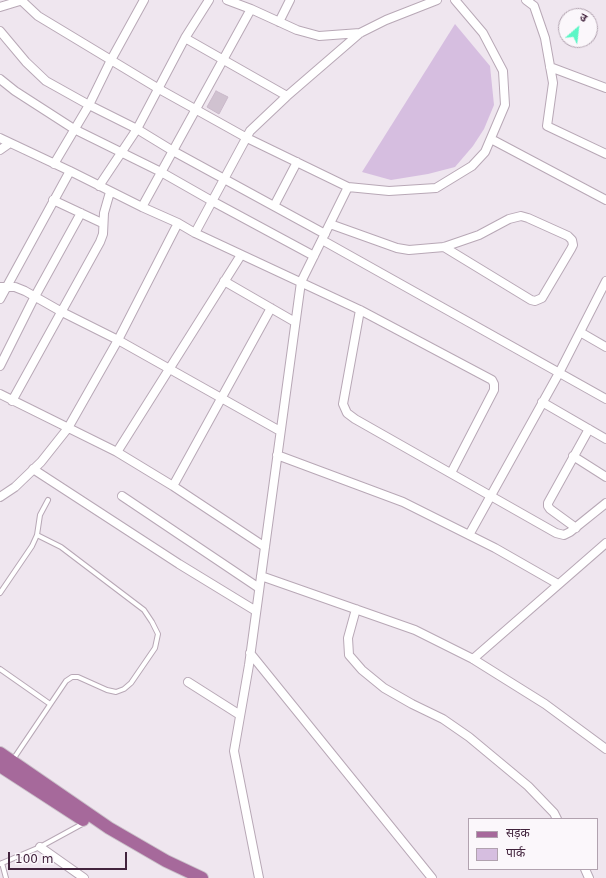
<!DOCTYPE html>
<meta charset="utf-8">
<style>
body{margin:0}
#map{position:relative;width:606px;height:878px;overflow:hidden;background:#efe6ef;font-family:"DejaVu Sans","Noto Sans Devanagari",sans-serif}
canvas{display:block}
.legend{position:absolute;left:468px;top:818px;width:130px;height:52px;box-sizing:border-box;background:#fbf7fb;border:1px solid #b1a2af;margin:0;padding:5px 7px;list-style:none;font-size:12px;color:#42233d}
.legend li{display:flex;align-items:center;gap:8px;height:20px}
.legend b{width:20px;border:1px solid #b1a2af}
.north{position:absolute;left:558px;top:8px;width:40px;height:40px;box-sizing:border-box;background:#fbf7fb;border:1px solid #b1a2af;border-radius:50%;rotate:28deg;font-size:11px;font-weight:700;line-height:16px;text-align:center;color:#42233d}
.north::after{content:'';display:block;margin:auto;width:14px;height:18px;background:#5cf6c6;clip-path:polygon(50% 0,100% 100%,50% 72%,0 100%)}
.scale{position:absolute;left:8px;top:852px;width:119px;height:18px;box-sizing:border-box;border:2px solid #42233d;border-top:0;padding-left:5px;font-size:12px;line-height:14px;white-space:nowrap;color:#42233d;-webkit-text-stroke:3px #fbf7fb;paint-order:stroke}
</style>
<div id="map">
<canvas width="606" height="878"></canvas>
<ul class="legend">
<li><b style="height:5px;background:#a6699b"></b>सड़क</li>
<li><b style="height:11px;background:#d6bee0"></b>पार्क</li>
</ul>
<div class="north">उ</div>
<div class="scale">100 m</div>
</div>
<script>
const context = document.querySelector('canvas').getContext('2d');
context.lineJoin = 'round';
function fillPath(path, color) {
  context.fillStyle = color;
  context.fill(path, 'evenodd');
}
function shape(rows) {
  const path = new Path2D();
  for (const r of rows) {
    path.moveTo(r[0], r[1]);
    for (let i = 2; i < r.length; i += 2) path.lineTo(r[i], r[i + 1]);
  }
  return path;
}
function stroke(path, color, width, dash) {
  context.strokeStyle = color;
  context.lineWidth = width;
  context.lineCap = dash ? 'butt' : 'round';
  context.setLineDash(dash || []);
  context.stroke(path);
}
fillPath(shape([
 [455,24,490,66,494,105,484,129,473,146,455,167,428,174,391,180,362,172]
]), '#d6bee0');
const building = shape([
 [216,91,228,97,219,114,207,107,216,91]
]);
fillPath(building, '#d0c2d0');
stroke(building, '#c9b8c9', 1);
const lane = shape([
 [0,593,32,546,37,535,40,515,48,500],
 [0,669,50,704],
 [12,761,66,681,72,677,78,677,107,690,116,692,124,689,131,683,155,648,158,634,152,622,144,610,61,547,37,535],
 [2,863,6,878],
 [0,864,40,847,84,823]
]);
const street = shape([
 [21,0,38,16,159,89,247,138,348,187],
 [227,0,251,9,297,30,319,36,360,33],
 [526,0,534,6,545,38,553,83,547,126,606,154],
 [0,7,23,0],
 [279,22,290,0],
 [0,31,26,62,46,81,89,105,137,129,173,151,325,234],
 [185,38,287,96],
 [550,67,606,88],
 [0,79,15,91,74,129,161,172,212,201,314,256],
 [0,138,70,171,142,207,178,223,195,233,360,310,492,380,494,384,494,390,451,473],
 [491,139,606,200],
 [0,150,10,143],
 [54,164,89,105,111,60,144,0],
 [99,186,137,129,185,38,209,0],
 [53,200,102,223],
 [274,206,297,162],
 [142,207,251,9],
 [330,224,397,248,409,250,444,247,479,235,509,219,521,216,528,218,568,236,572,240,573,245,571,249,542,298,535,301,531,300,444,247],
 [195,233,250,131,287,96,360,33,386,20,437,0],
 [322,240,606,399],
 [224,281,295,322],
 [0,287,15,287,25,291,62,312,118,340,280,431],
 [0,299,70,171],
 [360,310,343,404,347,413,355,419,556,533,564,535,570,532,606,503],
 [580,332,606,347],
 [0,366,33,300,81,213],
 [0,394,117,452,173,486,265,547],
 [12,401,100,242,103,234,104,213,110,192],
 [542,402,606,439],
 [117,452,241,255],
 [277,455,403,502,495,548,558,584],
 [573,456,606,477],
 [33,469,179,564,256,611],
 [173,486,271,308],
 [122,496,259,588],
 [0,497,15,487,41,462,68,428,118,340,178,223],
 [576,528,550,509,548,506,548,503,589,429],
 [469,535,559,373,606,281],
 [261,576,415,630,473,659,545,704,606,749],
 [356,609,348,638,349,655,362,670,384,688,412,704,443,719,469,737,528,786,554,813,557,819],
 [250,653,432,878],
 [473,659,606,543],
 [188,682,240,715],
 [40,847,84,878],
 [585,869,589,878],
 [259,878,234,751,249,665,265,547,301,282,348,187,389,191,436,188,472,166,485,152,505,105,503,71,483,33,455,0]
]);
const primary = shape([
 [0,753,109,828,166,861,202,878],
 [0,766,83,820]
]);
stroke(lane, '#b8a8b6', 6);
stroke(street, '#b8a8b6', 10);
stroke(primary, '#cac1c9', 14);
stroke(lane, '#fff', 4);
stroke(street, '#fff', 8);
stroke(primary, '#a6699b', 12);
</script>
